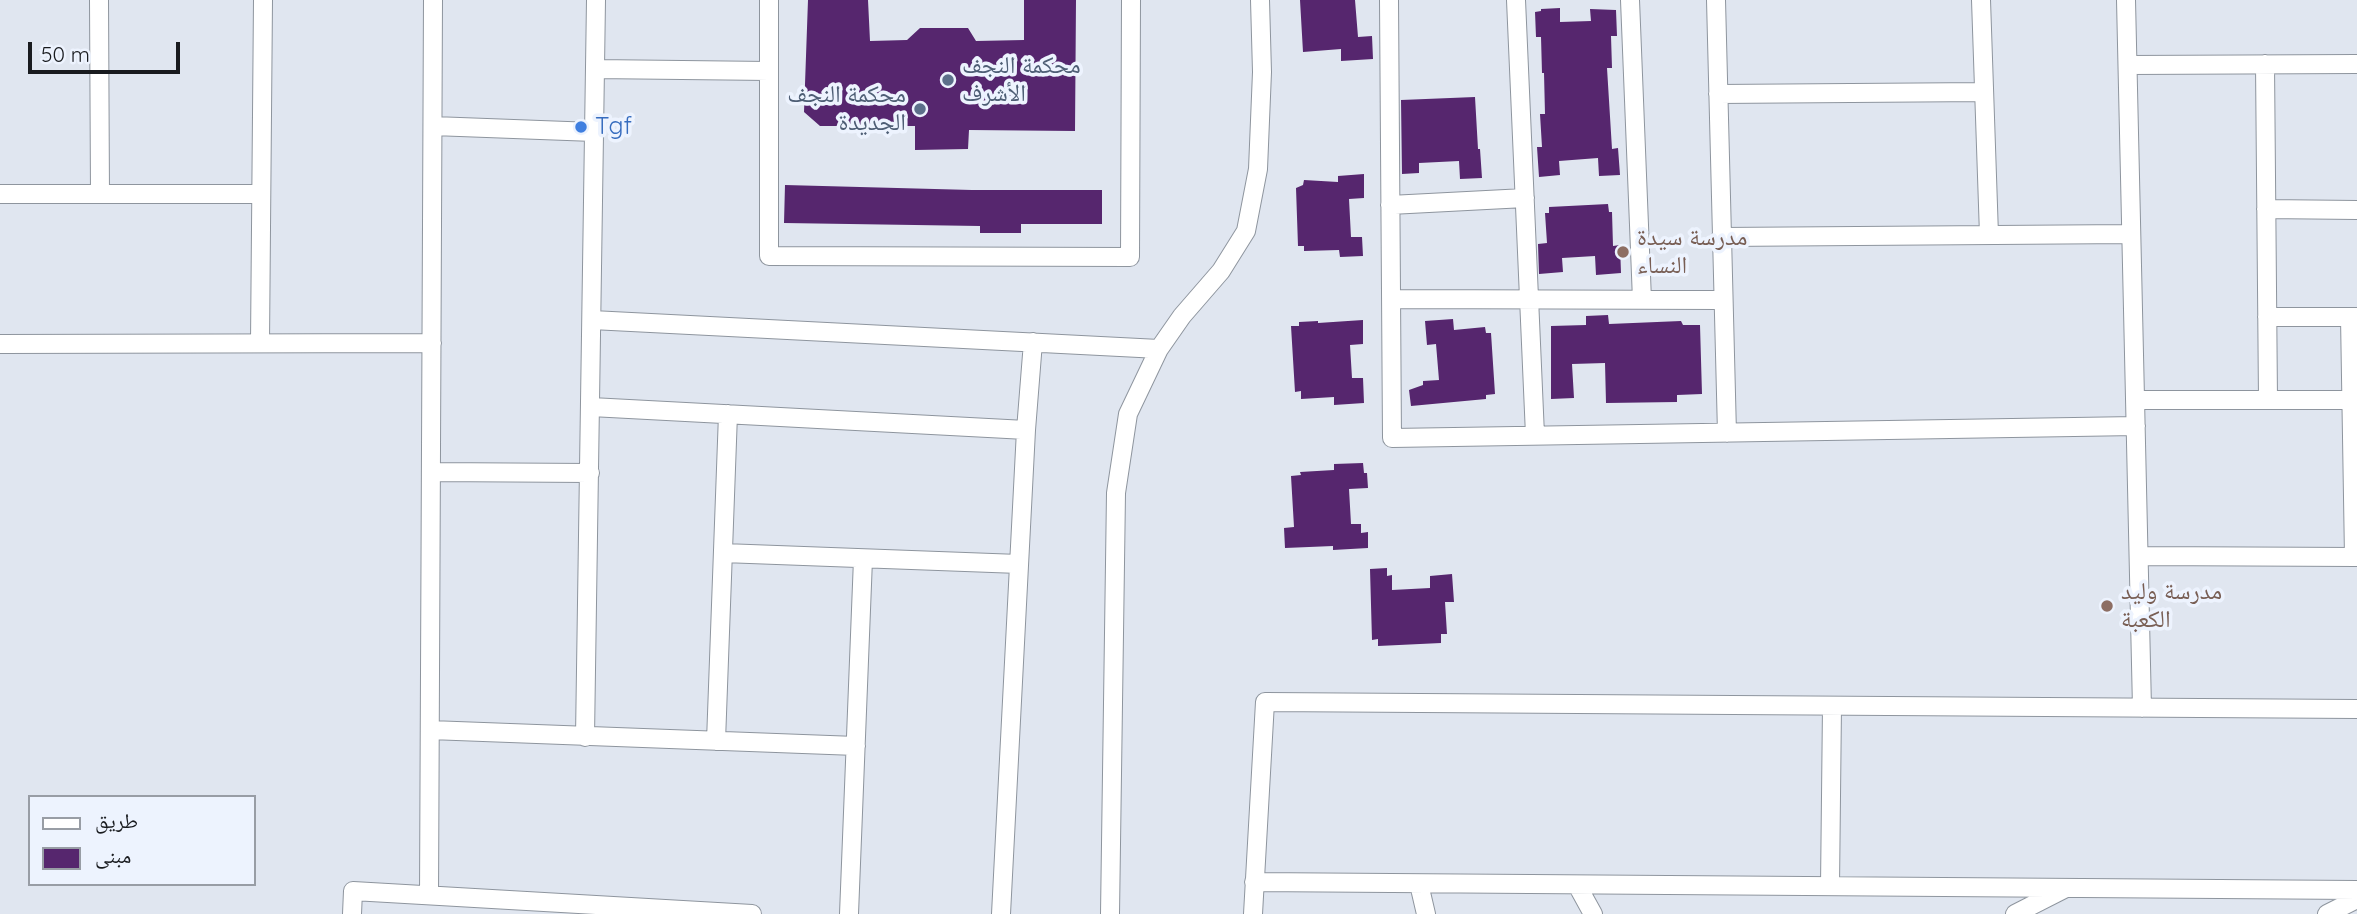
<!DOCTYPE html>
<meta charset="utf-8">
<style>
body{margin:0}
#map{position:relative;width:2357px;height:914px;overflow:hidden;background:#e0e6f0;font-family:Quicksand,"Noto Naskh Arabic",sans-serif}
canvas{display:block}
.legend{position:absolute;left:28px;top:795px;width:228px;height:91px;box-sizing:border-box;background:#edf3fe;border:2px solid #989da5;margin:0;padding:9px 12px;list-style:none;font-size:21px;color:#191b1f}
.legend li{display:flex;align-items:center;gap:14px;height:35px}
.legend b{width:35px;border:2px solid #989da5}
.scale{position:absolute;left:28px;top:42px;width:152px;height:32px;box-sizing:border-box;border:4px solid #191b1f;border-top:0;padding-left:9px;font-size:21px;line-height:24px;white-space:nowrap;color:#191b1f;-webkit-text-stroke:5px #edf3fe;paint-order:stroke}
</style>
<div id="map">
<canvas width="2357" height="914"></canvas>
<ul class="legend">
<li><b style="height:9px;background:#fff"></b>طريق</li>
<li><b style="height:19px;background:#56266e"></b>مبنى</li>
</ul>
<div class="scale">50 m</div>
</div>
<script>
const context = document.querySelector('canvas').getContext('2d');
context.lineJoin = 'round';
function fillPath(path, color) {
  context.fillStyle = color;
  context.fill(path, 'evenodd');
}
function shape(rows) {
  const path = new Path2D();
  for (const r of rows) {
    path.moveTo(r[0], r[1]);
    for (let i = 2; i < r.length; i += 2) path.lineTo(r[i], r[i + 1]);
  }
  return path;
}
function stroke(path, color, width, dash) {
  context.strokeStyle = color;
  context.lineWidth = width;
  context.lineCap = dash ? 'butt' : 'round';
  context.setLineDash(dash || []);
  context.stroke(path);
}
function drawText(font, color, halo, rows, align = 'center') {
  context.font = font + ' Quicksand,"Noto Naskh Arabic",sans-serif';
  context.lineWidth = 7;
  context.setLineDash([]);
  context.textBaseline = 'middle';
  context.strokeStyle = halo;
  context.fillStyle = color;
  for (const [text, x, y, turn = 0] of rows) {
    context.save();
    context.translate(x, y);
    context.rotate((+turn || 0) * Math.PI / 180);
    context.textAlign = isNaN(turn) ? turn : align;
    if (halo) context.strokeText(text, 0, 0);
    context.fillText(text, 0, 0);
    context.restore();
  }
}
fillPath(shape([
 [808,0,868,0,870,41,907,40,920,28,968,28,976,41,1024,40,1024,0,1076,0,1075,131,969,130,968,149,915,150,915,126,820,126,804,112],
 [1300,0,1355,0,1358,37,1372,36,1373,59,1341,61,1341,49,1303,52],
 [1560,8,1560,22,1591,21,1590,9,1616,10,1617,36,1611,36,1612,68,1607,68,1612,149,1618,148,1620,175,1599,176,1598,158,1559,161,1560,175,1539,177,1537,147,1542,147,1540,114,1545,114,1544,73,1542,73,1541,37,1536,37,1535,12,1541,11,1541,9],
 [1475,97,1478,149,1480,149,1482,178,1460,179,1459,161,1419,163,1419,173,1402,174,1401,100],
 [1364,174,1364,198,1349,199,1351,237,1362,237,1363,256,1340,257,1339,250,1304,251,1304,246,1298,246,1296,188,1303,185,1304,180,1338,182,1338,176],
 [785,185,972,190,1102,190,1102,224,1021,224,1021,233,980,233,980,226,784,223],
 [1608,204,1609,212,1612,212,1613,246,1620,245,1621,273,1596,275,1595,256,1562,258,1563,272,1539,274,1538,244,1547,243,1545,213,1549,213,1549,207],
 [1608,315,1609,324,1681,321,1683,325,1700,325,1702,394,1677,395,1677,402,1606,403,1605,363,1572,364,1574,398,1551,399,1551,326,1586,325,1586,316],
 [1453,319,1454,330,1485,327,1486,333,1491,333,1495,394,1486,395,1486,399,1411,406,1409,390,1423,385,1423,381,1439,380,1436,344,1427,345,1425,321],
 [1363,320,1363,344,1350,345,1352,378,1363,378,1364,403,1334,405,1334,397,1301,399,1301,391,1295,392,1291,326,1299,326,1299,322,1318,321,1318,323],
 [1363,463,1364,473,1367,473,1368,488,1349,489,1351,524,1361,524,1361,533,1368,532,1368,548,1333,550,1333,546,1285,548,1284,528,1294,527,1291,476,1301,475,1300,472,1334,470,1334,464],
 [1387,568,1387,576,1392,575,1392,590,1430,588,1430,576,1452,574,1454,602,1445,602,1447,634,1441,634,1441,643,1378,646,1378,639,1372,640,1370,569]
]), '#56266e');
const street = shape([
 [99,0,100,194],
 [769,0,769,256,1130,257,1131,0],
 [1389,0,1392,438,2136,426],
 [1516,0,1535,435],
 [1630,0,1642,300],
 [1716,0,1727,433],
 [1981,0,1989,235],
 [2126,0,2142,708],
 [2265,64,2268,400],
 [2128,65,2357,64],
 [595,69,769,71],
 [1718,94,1984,92],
 [433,126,594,132],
 [0,194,261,194],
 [1390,205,1525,198],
 [2266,209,2357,210],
 [1721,237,2131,234],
 [1391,299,1722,300],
 [2267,317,2357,317],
 [2350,317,2354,557],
 [592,320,1159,349],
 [260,343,263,0],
 [0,344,432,343],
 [2135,400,2352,400],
 [591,407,1026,430],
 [431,472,590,473],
 [723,553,1019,564],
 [2139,556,2357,557],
 [430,730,856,746],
 [585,737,596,0],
 [716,741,728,414],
 [1254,882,2357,890],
 [1419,884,1426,914],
 [1577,885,1593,914],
 [1830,886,1832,706],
 [429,895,433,0],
 [352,914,353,891,752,914],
 [849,914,863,559],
 [1001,914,1026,430,1033,342],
 [1110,914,1116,493,1128,414,1159,349,1182,316,1221,271,1246,231,1258,169,1262,72,1260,0],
 [1253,914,1265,702,2357,709],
 [2015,914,2064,889],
 [2327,914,2357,899]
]);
stroke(street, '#8e959e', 20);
stroke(street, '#fff', 18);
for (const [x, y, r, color] of [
 [948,80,7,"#5c6f8a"],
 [920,109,7,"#5c6f8a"],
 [581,127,7,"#3f7fe0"],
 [1623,252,7,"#8d6e63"],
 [2107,606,7,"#8d6e63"]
]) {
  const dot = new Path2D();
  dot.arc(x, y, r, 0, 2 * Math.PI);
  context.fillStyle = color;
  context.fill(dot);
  stroke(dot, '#edf3fe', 2.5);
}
drawText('24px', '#4e5e75', '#edf3fe', [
 ["محكمة النجف",962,66],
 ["الأشرف",962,94],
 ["محكمة النجف",906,95,"right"],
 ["الجديدة",906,123,"right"]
], 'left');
drawText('24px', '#366cbe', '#edf3fe', [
 ["Tgf",595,127]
], 'left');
drawText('24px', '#785e54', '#edf3fe', [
 ["مدرسة سيدة",1637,238],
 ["النساء",1637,266],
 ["مدرسة وليد",2121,592],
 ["الكعبة",2121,620]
], 'left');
</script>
